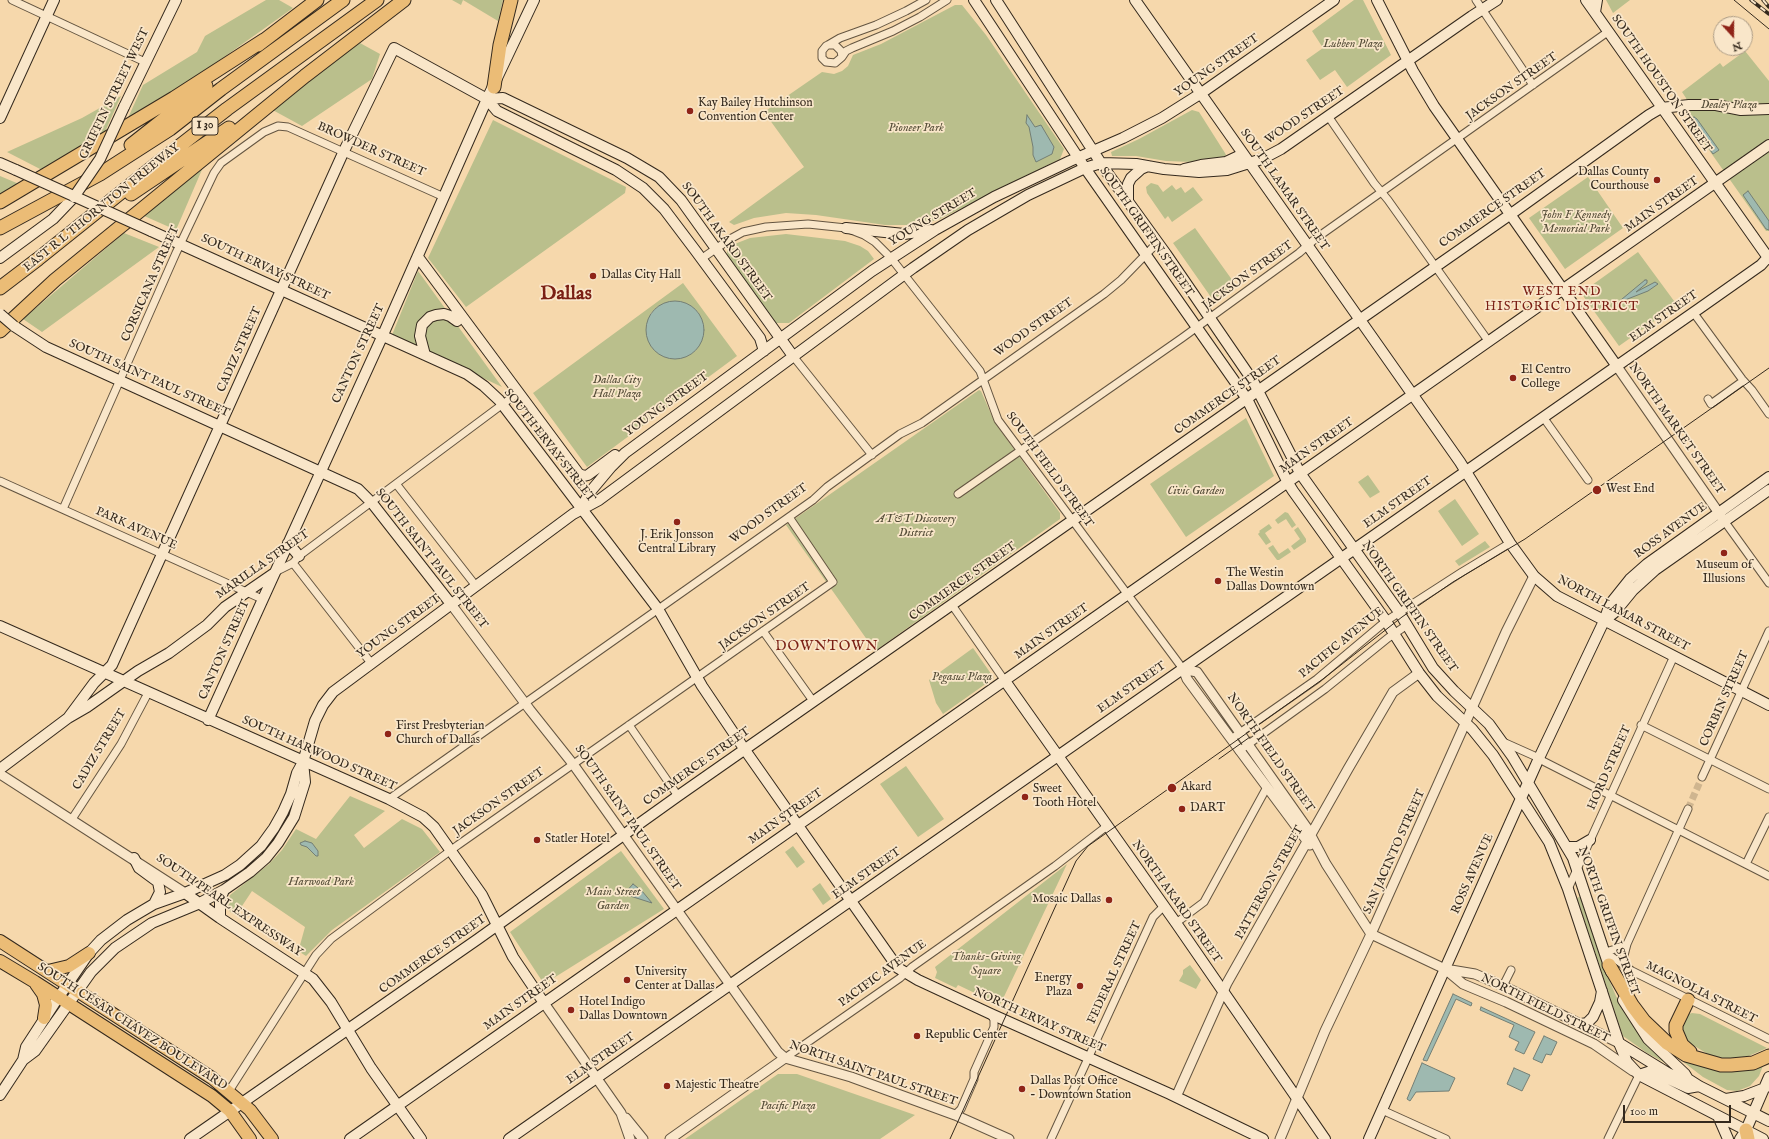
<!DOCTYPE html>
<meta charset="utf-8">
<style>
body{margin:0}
#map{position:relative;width:1769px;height:1139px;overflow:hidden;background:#f6d8ac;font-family:"IM FELL English",serif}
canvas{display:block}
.north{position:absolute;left:1713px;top:16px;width:40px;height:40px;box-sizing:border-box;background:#f9e6c9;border:1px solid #aa9a84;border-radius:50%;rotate:159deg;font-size:11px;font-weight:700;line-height:16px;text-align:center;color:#34291d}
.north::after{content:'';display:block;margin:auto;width:14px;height:18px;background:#8f2418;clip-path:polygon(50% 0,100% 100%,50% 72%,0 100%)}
.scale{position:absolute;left:1623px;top:1105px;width:108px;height:18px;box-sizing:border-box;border:2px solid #34291d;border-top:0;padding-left:5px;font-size:12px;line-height:14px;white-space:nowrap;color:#34291d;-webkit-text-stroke:3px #f9e6c9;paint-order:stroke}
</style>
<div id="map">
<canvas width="1769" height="1139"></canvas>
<div class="north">N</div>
<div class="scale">100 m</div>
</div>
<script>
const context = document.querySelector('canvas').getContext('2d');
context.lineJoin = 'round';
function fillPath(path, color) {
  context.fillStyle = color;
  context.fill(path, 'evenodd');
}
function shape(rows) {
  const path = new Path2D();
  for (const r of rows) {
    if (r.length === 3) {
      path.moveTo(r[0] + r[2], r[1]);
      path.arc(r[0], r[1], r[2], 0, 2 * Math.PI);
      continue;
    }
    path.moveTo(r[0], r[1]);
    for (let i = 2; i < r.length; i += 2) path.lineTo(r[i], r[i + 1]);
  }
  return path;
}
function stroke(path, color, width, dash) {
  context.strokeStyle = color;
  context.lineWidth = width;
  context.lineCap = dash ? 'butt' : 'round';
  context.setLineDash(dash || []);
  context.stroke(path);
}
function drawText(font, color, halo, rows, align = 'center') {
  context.font = font + ' "IM FELL English",serif';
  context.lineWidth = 3.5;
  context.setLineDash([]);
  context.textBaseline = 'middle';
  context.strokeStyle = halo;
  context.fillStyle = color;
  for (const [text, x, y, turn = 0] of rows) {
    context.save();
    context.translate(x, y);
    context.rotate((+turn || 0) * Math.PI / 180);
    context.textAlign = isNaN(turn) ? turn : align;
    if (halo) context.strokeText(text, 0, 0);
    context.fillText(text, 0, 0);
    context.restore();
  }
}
fillPath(shape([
 [266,0,279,0,293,8,203,72,127,120,143,85,197,52,205,36],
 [452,0,503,0,498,21,463,0,461,5],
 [1354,0,1363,0,1391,55,1347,87,1335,70,1320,80,1306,60,1323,48,1312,31],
 [1606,0,1630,0,1613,13],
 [955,5,962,5,986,35,1064,149,1060,159,938,220,915,225,885,225,816,215,786,213,754,218,734,225,729,222,804,167,764,112,822,72,834,74,842,71,848,66,853,55,881,44],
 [360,43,380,54,372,79,302,126,269,108],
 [1745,51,1769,81,1769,231,1766,231,1690,123,1688,118,1690,114,1686,98,1682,92,1720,63,1723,67],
 [121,96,104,134,42,170,7,152,82,118],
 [1192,110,1199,112,1225,153,1226,155,1222,159,1192,162,1166,161,1136,156,1112,156,1111,152,1139,139],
 [493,120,626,187,625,193,466,307,428,258],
 [204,165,176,230,142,215],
 [0,176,19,184,0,194],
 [1588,177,1623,228,1565,269,1529,218],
 [1151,183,1158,185,1163,192,1172,185,1176,190,1181,187,1185,193,1193,187,1203,200,1172,222,1168,216,1165,219,1147,193,1146,187],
 [1195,228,1235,284,1213,300,1173,243],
 [124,233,159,247,42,332,23,319],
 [786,234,845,241,860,246,868,251,874,259,789,323,775,323,727,255,727,247,750,238],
 [1638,252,1677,305,1619,346,1581,293],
 [418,271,502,387,392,335],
 [683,283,737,356,587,467,533,393],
 [681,302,690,306,698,312,702,321,696,350,688,356,650,314,657,307],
 [979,390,981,391,995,423,1060,513,1060,519,875,651,786,525],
 [1246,418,1274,476,1186,537,1150,484],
 [1368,475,1380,492,1370,498,1358,482],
 [1455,499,1479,534,1462,546,1438,511],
 [1285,512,1288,513,1296,525,1292,528,1286,519,1278,524,1275,520],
 [1269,524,1272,528,1265,533,1271,542,1266,545,1258,534,1260,532,1259,531],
 [1298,527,1306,539,1306,542,1294,550,1291,546,1300,539,1294,530],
 [1485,541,1490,547,1459,566,1455,561],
 [1273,545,1279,554,1288,548,1291,552,1279,560,1277,560,1268,548],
 [973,648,994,678,943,714,936,703,929,680],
 [906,766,944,819,918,837,880,784],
 [350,796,385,811,354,835,364,848,402,819,422,829,440,852,332,930,306,956,295,949,300,945,305,927,252,891,236,915,230,912,227,904,230,895,269,864,282,850,296,829,316,839],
 [793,846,805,862,797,868,785,852],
 [621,851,664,909,544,984,510,932],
 [1067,864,1000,1005,958,985,956,988,935,978,937,972,935,967],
 [820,883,831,899,823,905,812,889],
 [1581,896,1610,982,1616,996,1627,1015,1671,1066,1647,1053,1623,1036,1577,898],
 [1190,965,1201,980,1196,989,1179,981,1183,974,1183,970],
 [1692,1013,1700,1014,1767,1048,1744,1058,1728,1059,1711,1056,1683,1039,1682,1019,1686,1015],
 [1657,1038,1683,1057,1764,1063,1759,1076,1750,1086,1737,1091,1727,1090,1703,1077,1677,1057,1675,1059],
 [778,1074,797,1074,915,1115,880,1139,685,1139]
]), '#babf8c');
const water = shape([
 [1027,115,1035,127,1041,125,1054,147,1052,154,1036,162,1033,155,1033,147,1029,127,1026,123,1027,115],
 [1694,117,1697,119,1719,150,1713,154,1691,123,1691,119,1694,117],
 [1748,191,1769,221,1769,230,1766,229,1743,195,1748,191],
 [1645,280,1647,280,1647,283,1636,292,1655,282,1658,284,1648,291,1625,300,1612,311,1616,304,1645,280],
 [675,330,29],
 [305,841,312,843,318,851,318,856,316,856,307,847,301,845,300,843,305,841],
 [633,884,642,891,652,903,624,894,633,884],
 [1453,994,1472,1003,1471,1006,1456,999,1427,1061,1423,1060,1453,994],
 [1481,1007,1535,1032,1524,1054,1515,1050,1519,1042,1509,1037,1514,1025,1480,1010,1481,1007],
 [1544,1036,1557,1042,1551,1055,1546,1054,1542,1063,1533,1059,1544,1036],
 [1422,1063,1455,1078,1449,1091,1416,1092,1410,1101,1407,1099,1422,1063],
 [1514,1068,1530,1075,1522,1091,1507,1084,1514,1068]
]);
fillPath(water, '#9eb9b0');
stroke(water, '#747f75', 1);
stroke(shape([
 [1688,809,1702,777]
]), '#cfb58f', 7, [7, 3.5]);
const minor = shape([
 [12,0,145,62],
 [1476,0,1533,85],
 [828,45,835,45,841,51,842,57,835,63,826,62,822,58,822,51,826,46,828,45,840,38,876,25,906,11,926,0],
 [842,57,846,51,852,48,893,31,920,17,947,0],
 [1328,116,1374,183,1388,200,1489,342],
 [701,259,730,239,743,232,766,227,808,224,846,228,864,235,875,242,891,258,980,371,998,420,1183,669],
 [1693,312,1742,379,1752,390,1769,414],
 [793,356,872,455],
 [1708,399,1711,404,1743,381],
 [1543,417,1588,480],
 [0,481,262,599],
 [397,485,476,586],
 [958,494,1182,338,1299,253,1315,239,1609,31],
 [63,509,176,253,214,173,221,163,264,132,278,126,288,127,444,197],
 [1725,522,1769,583],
 [293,563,371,663],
 [275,572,293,563,299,556,519,392],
 [952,605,1005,681],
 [763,631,813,701],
 [629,725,678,796],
 [1641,725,1769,789],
 [1231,739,1317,679,1386,621,1462,572,1510,543],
 [1501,741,1539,758],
 [1239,751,1325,689,1388,638,1407,625],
 [1539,759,1769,876],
 [1702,777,1769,631],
 [389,799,813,500,827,487,900,434,922,423,1104,294,1121,280,1157,243],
 [72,819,121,744,148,693],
 [1746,864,1769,817],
 [1568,889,1674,656],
 [1176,923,1204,902,1267,787],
 [1605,952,1632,971,1769,1039],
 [1605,952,1619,948,1627,944],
 [1622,963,1627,944,1688,809],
 [1503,986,1511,970],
 [785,1058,900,978,912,967,1055,866,1107,826],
 [229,1091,316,955,331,939,458,845,833,582,789,517],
 [1382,1110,1446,1139],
 [955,1115,961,1109,974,1079,974,1072,994,1027,994,1020,991,1014],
 [1051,1139,1153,917,1164,906],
 [1608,1139,1639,1075]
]);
const tertiary = shape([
 [1616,365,1723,519],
 [451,604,530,710,573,764,778,1052,785,1058,851,1077,955,1115,1009,1139],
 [1183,669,1197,672,1307,828,1326,864,1371,934,1445,969,1463,984,1506,1002,1594,1044,1633,1071],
 [1183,669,1187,679,1229,736,1310,845],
 [0,774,185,893],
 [1445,969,1475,974,1503,986,1619,1043],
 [544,1003,621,1113,630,1139],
 [1176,1097,1227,983,1348,769,1393,692,1419,673],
 [626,1118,643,1139],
 [670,1139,785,1058],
 [1280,1139,1325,1031,1371,934,1506,632,1534,576]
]);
const secondary = shape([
 [974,0,1085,168,1247,399,1288,483,1293,491,1384,618,1419,673,1437,696,1472,729,1493,755,1549,842,1568,889,1619,1043,1627,1062,1639,1075,1763,1139],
 [996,0,1106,171,1166,254,1253,381,1300,473,1399,612,1433,668,1454,691,1489,724,1512,756,1573,858,1611,972],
 [1135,0,1460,462,1510,543,1534,576,1557,596,1769,705],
 [1377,0,1413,71,1434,106,1616,365],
 [1586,0,1769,259],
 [1595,12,1597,0],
 [487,99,503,98,627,158,659,177,681,200,793,356],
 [124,107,176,0],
 [0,118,54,0],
 [0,163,16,170],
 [1184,169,1201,165,1226,162,1243,154],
 [1128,202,1128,184,1131,178,1141,169,1148,166],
 [846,228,904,234,931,230],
 [151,231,467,374,484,386,499,400,658,609,702,686,745,750,898,968,918,980,991,1014,1170,1094,1263,1139],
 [418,257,579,474,584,476,588,475,615,455],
 [0,258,53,219,74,197],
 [14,326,46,347,358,489,372,503,451,604],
 [425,355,420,336,422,325,430,317,436,315,444,314,450,316,457,321],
 [581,508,590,492,611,467,625,453,872,271,935,230,994,197,1070,161,1123,138,1162,118,1200,94,1334,0],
 [288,543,299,556],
 [1604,621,1615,612,1633,590,1655,570,1769,490],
 [0,626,389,799,423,817,434,827,482,895,513,957,544,1003],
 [1005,681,1176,923,1325,1139],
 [68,718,94,683,112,665,343,153,394,48,487,99,497,111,616,170,643,188,664,209,695,250,760,338,764,351],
 [208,720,382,337,487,99,534,0],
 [0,769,68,718,87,707,138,671,169,653,207,625,225,607,273,574],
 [1567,847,1578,847,1590,840],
 [134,858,139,868,158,882,160,892,154,904],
 [185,893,220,918,313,979,331,1002,371,1068,421,1139],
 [220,918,220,900,224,890],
 [1623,1000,1648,1039,1685,1074,1688,1079],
 [1582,1024,1587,1023,1593,1017,1600,1002,1602,991],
 [1619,1043,1668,1073,1681,1079,1688,1079,1699,1086,1769,1121],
 [23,1060,35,1051,91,972,115,948,152,923,198,904,224,890,250,872,266,858,278,843,294,817,305,782,303,762],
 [1639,1075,1651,1071,1688,1088,1699,1086],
 [0,1095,23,1060,26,1047,54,1004,89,953,101,940,127,920,154,904,185,893,225,875,240,865,261,846,274,828,283,812,291,794,297,773,303,762,315,721,323,705,333,692,573,514,599,500,913,268,968,230,1028,195,1085,168,1101,163,1136,164,1164,169,1199,172,1227,170,1262,159,1281,149,1472,16,1497,0],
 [1726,1099,1744,1096,1765,1088],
 [1718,1116,1728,1139],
 [190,1139,478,939,678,796,1511,214,1649,115,1661,108,1689,105,1716,105,1741,110,1769,109],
 [350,1139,1769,145],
 [509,1139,1700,308,1761,265,1769,256],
 [1369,1139,1539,758,1604,621,1610,604,1630,579,1647,564,1769,477],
 [1740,1139,1746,1130,1769,1077]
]);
const primary = shape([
 [0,941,212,1078,250,1110,272,1139],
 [0,961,35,982,212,1096,230,1111,250,1139],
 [48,971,69,966,89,953],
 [36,984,43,994,46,1005,44,1018]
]);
const motorway = shape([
 [258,45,317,0],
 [494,87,500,45,511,0],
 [131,145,206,86],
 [131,194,229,128],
 [0,202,174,98,264,40],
 [0,228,100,174,170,129,221,89,343,0],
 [0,288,38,259,159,162,227,109,377,0],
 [0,331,55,280,305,76,404,0],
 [1609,965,1632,1005,1644,1021,1667,1043,1686,1055,1721,1065,1731,1065,1753,1063,1769,1056],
 [1688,1000,1676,1025,1676,1031,1682,1045,1690,1052],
 [1746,1130,1748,1139]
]);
stroke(minor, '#645541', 9);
stroke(tertiary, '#645541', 11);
stroke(secondary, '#34291d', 12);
stroke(primary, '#34291d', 14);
stroke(motorway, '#34291d', 15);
stroke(minor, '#f9e6c9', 7);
stroke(tertiary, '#f9e6c9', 9);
stroke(secondary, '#f9e6c9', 10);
stroke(primary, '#ebbc76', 12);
stroke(motorway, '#ebbc76', 13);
stroke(shape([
 [1734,0,1769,29],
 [1219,759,1250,737],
 [950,1139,1076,861,1088,846,1323,679,1402,617,1453,582,1525,539,1769,368]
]), '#34291d', 1);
const rail = shape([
 [1751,0,1769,14],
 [1763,0,1769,7]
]);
stroke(rail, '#34291d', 3.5);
stroke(rail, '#f9e6c9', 2, [6]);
const secondaryBridge = shape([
 [16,170,151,231],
 [74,197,100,159,124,107],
 [0,314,14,326]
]);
stroke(secondaryBridge, '#34291d', 12, []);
stroke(secondaryBridge, '#f9e6c9', 10);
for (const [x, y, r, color] of [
 [690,111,4,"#8f2418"],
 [1657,180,4,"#8f2418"],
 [593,276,4,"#8f2418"],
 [1513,378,4,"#8f2418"],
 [1597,490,5,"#8f2418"],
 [677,522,4,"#8f2418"],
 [1724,553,4,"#8f2418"],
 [1218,581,4,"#8f2418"],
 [388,734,4,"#8f2418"],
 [1172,788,5,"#8f2418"],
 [1025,797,4,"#8f2418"],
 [1182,809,4,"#8f2418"],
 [537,840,4,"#8f2418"],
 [1109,900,4,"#8f2418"],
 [627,980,4,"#8f2418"],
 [1080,986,4,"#8f2418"],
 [571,1010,4,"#8f2418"],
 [917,1036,4,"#8f2418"],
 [667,1086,4,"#8f2418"],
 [1022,1089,4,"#8f2418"]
]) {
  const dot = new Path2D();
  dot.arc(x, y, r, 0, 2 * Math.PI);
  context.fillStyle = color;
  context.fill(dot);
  stroke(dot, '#f9e6c9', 1.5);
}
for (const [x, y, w] of [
 [205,126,26]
]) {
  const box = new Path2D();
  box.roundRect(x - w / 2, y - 9, w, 18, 3);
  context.fillStyle = '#f9e6c9';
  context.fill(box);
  stroke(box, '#34291d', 1);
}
drawText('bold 11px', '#34291d', null, [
 ["I 30",205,126]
]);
drawText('italic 12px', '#564e39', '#f9e6c9', [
 ["Lubben Plaza",1353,45],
 ["Dealey Plaza",1729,106],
 ["Pioneer Park",916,129],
 ["John F Kennedy",1576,216],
 ["Memorial Park",1576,230],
 ["Dallas City",617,381],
 ["Hall Plaza",617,395],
 ["Civic Garden",1196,492],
 ["AT&T Discovery",916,520],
 ["District",916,534],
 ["Pegasus Plaza",962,678],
 ["Harwood Park",321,883],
 ["Main Street",613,893],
 ["Garden",613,907],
 ["Thanks-Giving",986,958],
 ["Square",986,972],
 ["Pacific Plaza",788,1107]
]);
drawText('12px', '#34291d', '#f9e6c9', [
 ["YOUNG STREET",1217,66,-35],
 ["SOUTH HOUSTON STREET",1661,84,55],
 ["JACKSON STREET",1512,87,-35],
 ["GRIFFIN STREET WEST",115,94,-64],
 ["WOOD STREET",1305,116,-34],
 ["BROWDER STREET",371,150,24],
 ["SOUTH LAMAR STREET",1284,190,55],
 ["MAIN STREET",1662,205,-35],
 ["EAST R L THORNTON FREEWAY",102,208,-39],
 ["COMMERCE STREET",1493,209,-35],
 ["YOUNG STREET",933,218,-31],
 ["SOUTH GRIFFIN STREET",1146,232,55],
 ["SOUTH AKARD STREET",726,242,54],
 ["SOUTH ERVAY STREET",265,268,25],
 ["JACKSON STREET",1248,276,-36],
 ["CORSICANA STREET",151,284,-66],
 ["ELM STREET",1664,317,-35],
 ["WOOD STREET",1034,328,-35],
 ["CADIZ STREET",240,350,-66],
 ["CANTON STREET",359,354,-65],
 ["SOUTH SAINT PAUL STREET",149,379,24],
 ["COMMERCE STREET",1228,396,-35],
 ["YOUNG STREET",667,405,-36],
 ["NORTH MARKET STREET",1676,429,55],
 ["SOUTH ERVAY STREET",549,446,52],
 ["MAIN STREET",1317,446,-35],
 ["SOUTH FIELD STREET",1049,470,54],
 ["ELM STREET",1398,503,-35],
 ["WOOD STREET",769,514,-36],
 ["PARK AVENUE",136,529,24],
 ["ROSS AVENUE",1671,531,-36],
 ["SOUTH SAINT PAUL STREET",431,559,52],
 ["MARILLA STREET",263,565,-35],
 ["COMMERCE STREET",963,582,-35],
 ["NORTH GRIFFIN STREET",1409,607,55],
 ["NORTH LAMAR STREET",1623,614,28],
 ["JACKSON STREET",765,617,-35],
 ["YOUNG STREET",399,627,-36],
 ["MAIN STREET",1052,632,-35],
 ["PACIFIC AVENUE",1342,643,-39],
 ["CANTON STREET",225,650,-66],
 ["ELM STREET",1132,688,-35],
 ["CORBIN STREET",1725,699,-66],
 ["CADIZ STREET",100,750,-59],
 ["NORTH FIELD STREET",1270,753,55],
 ["SOUTH HARWOOD STREET",319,754,24],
 ["COMMERCE STREET",697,767,-35],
 ["HORD STREET",1610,768,-66],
 ["JACKSON STREET",499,802,-35],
 ["MAIN STREET",786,817,-35],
 ["SOUTH SAINT PAUL STREET",627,818,55],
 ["SAN JACINTO STREET",1395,852,-66],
 ["ELM STREET",867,874,-35],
 ["ROSS AVENUE",1473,874,-66],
 ["PATTERSON STREET",1270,883,-61],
 ["NORTH AKARD STREET",1176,902,55],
 ["SOUTH PEARL EXPRESSWAY",229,906,34],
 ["NORTH GRIFFIN STREET",1608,921,70],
 ["COMMERCE STREET",433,955,-35],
 ["FEDERAL STREET",1115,973,-65],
 ["PACIFIC AVENUE",883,974,-36],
 ["MAGNOLIA STREET",1701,993,27],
 ["MAIN STREET",521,1003,-35],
 ["NORTH FIELD STREET",1545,1009,26],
 ["NORTH ERVAY STREET",1039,1021,24],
 ["SOUTH CÉSAR CHÁVEZ BOULEVARD",132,1027,33],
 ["ELM STREET",601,1059,-35],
 ["NORTH SAINT PAUL STREET",873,1074,19]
]);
drawText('12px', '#34291d', '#f9e6c9', [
 ["Kay Bailey Hutchinson",698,104],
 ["Convention Center",698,118],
 ["Dallas County",1649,173,"right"],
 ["Courthouse",1649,187,"right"],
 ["Dallas City Hall",601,276],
 ["El Centro",1521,371],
 ["College",1521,385],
 ["West End",1606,490],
 ["J. Erik Jonsson",677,536,"center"],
 ["Central Library",677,550,"center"],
 ["Museum of",1724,566,"center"],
 ["Illusions",1724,580,"center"],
 ["The Westin",1226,574],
 ["Dallas Downtown",1226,588],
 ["First Presbyterian",396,727],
 ["Church of Dallas",396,741],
 ["Akard",1181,788],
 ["Sweet",1033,790],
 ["Tooth Hotel",1033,804],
 ["DART",1190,809],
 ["Statler Hotel",545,840],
 ["Mosaic Dallas",1101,900,"right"],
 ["University",635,973],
 ["Center at Dallas",635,987],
 ["Energy",1072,979,"right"],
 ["Plaza",1072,993,"right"],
 ["Hotel Indigo",579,1003],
 ["Dallas Downtown",579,1017],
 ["Republic Center",925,1036],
 ["Dallas Post Office",1030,1082],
 ["- Downtown Station",1030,1096],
 ["Majestic Theatre",675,1086]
], 'left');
context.letterSpacing = '1px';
drawText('13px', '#7a1f14', '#f9e6c9', [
 ["WEST END",1562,292],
 ["HISTORIC DISTRICT",1562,307]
]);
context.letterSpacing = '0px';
context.letterSpacing = '1px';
drawText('14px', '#7a1f14', '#f9e6c9', [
 ["DOWNTOWN",827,647]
]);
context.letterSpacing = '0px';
drawText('bold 20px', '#7a1f14', '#f9e6c9', [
 ["Dallas",566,295]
]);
</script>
